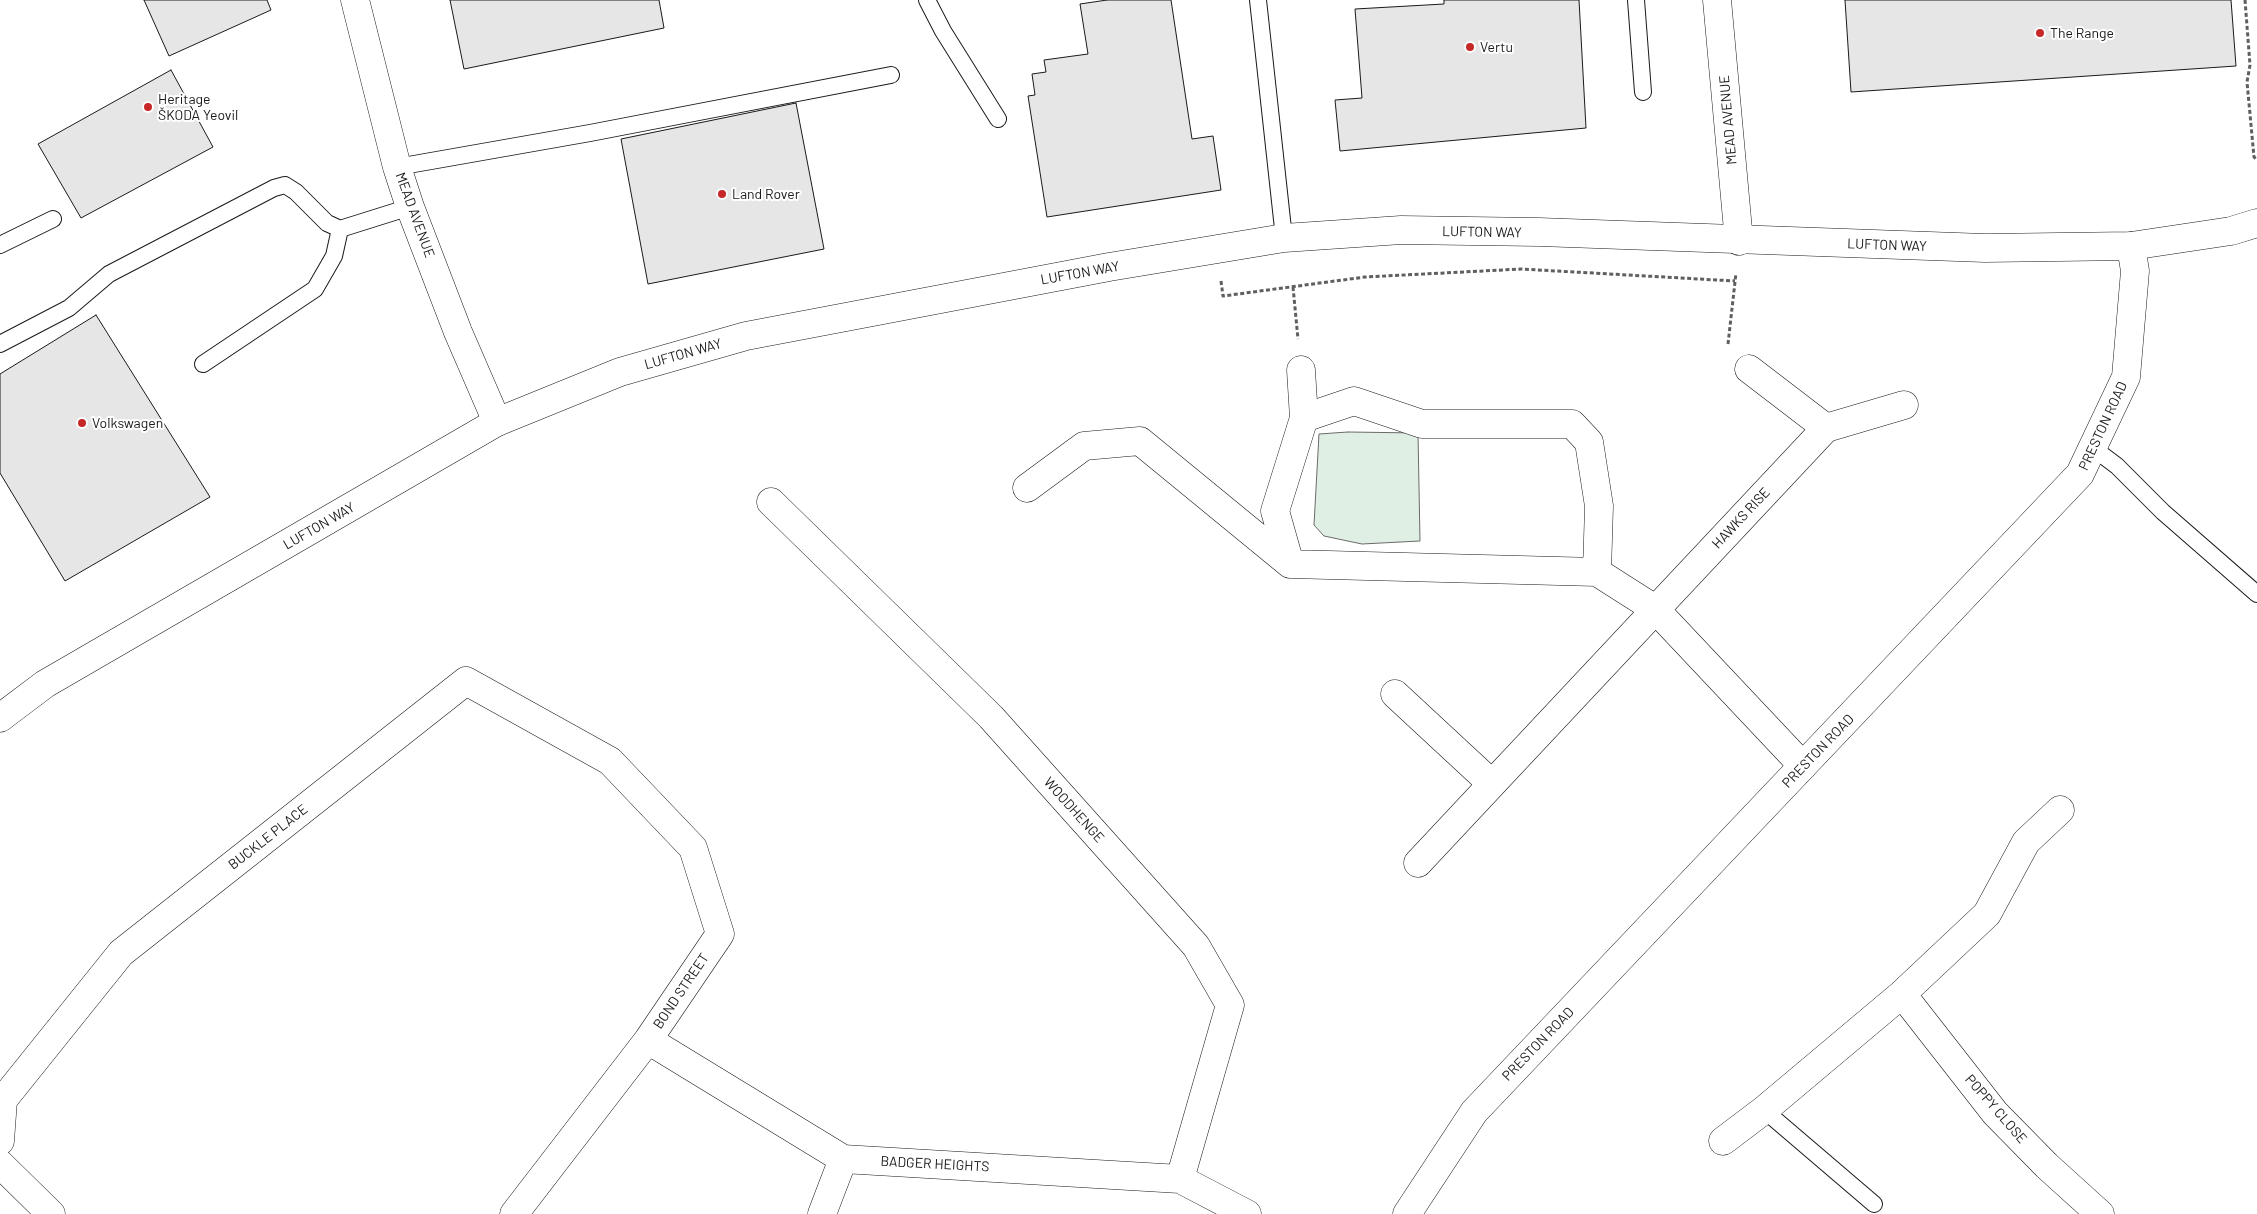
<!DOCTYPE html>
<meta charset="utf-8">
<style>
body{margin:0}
canvas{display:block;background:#fff}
</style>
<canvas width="2257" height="1214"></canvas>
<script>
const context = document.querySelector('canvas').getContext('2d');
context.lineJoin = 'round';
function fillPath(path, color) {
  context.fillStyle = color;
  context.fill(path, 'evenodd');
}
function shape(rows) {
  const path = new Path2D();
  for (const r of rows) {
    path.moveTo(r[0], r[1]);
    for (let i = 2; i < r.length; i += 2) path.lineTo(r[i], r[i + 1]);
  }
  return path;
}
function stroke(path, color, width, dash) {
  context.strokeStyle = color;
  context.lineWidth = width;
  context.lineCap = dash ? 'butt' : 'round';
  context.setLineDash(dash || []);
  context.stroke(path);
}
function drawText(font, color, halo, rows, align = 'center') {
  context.font = font + ' Barlow,sans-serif';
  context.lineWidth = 4;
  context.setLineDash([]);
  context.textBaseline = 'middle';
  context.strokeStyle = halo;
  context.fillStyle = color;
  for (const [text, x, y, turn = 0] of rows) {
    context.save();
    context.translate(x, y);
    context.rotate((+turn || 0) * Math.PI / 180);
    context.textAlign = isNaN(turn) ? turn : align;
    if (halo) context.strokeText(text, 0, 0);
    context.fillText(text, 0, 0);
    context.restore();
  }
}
const green = shape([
 [1348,432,1418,433,1420,541,1362,544,1324,536,1314,525,1319,434,1348,432]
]);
fillPath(green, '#e0efe3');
stroke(green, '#6a6a6a', 1);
const building = shape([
 [144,0,267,0,271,10,169,56,144,0],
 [450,0,659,0,664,28,464,69,450,0],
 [1107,0,1171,0,1192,139,1213,136,1221,190,1047,217,1028,96,1035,95,1032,74,1046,72,1044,60,1088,54,1080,4,1107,0],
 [1444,0,1579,0,1586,128,1340,151,1335,100,1362,98,1355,9,1444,4,1444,0],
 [1845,0,2231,0,2236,66,1851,92,1845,0],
 [171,70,213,147,81,218,38,144,171,70],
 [796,103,824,249,648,284,621,139,796,103],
 [96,315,210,497,65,581,0,473,0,374,96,315]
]);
fillPath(building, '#e6e6e6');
stroke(building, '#1a1a1a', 1);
const lane = shape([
 [927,0,943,31,998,119],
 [1258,0,1284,238],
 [1636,0,1643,92],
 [397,167,590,133,891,75],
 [0,245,53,219],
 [0,344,69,308,109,274,274,188,285,185,296,192,327,223,340,229],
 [203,364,315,289,334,256,340,229,410,207],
 [2093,448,2117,466,2163,512,2257,594],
 [1764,1110,1874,1204]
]);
const street = shape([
 [355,0,397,167,410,207,458,332,497,422],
 [1717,0,1739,241],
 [1749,369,1826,428,1904,405],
 [1301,370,1304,418],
 [1027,488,1084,446,1140,441,1290,564,1597,572,1655,609,1803,766],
 [771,502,991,717,1196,946,1230,1005,1180,1179],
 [1290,564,1275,511,1304,418,1354,401,1422,424,1572,424,1589,442,1599,506,1597,572],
 [1395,694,1492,784,1418,863],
 [1492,784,1826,428],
 [1902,994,1995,1113,2047,1166,2100,1214],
 [648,1040,843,1159,1180,1179,1247,1214],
 [0,1141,3,1100,121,953,466,681,610,761,693,848,720,934,648,1040,514,1214],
 [1723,1141,1764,1110,1902,994,1987,914,2026,842,2060,810],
 [0,1164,51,1214],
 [822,1214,843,1159],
 [1407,1214,1474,1112,2080,474,2126,377,2135,271,2131,246]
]);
const secondary = shape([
 [0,718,45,684,497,422,620,372,746,336,1109,267,1284,238,1401,230,1539,232,1985,248,2131,246,2231,231,2257,223]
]);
stroke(lane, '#1a1a1a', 18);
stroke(street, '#1a1a1a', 29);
stroke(secondary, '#1a1a1a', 29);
stroke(shape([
 [2245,0,2250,65,2247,82,2254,157,2257,160],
 [1221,281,1223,296,1365,277,1521,269,1735,281],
 [1293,287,1298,339],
 [1728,344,1736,273]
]), '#5f5f5f', 3, [4, 2.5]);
stroke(lane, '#fff', 16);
stroke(street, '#fff', 28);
stroke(secondary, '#fff', 28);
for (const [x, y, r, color] of [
 [2040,33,5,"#c62828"],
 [1470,47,5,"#c62828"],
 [148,107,5,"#c62828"],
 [722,194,5,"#c62828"],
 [82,423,5,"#c62828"]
]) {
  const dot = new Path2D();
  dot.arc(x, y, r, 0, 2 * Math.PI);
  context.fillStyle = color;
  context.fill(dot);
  stroke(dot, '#fff', 2);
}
drawText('14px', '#1a1a1a', '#fff', [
 ["The Range",2050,33],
 ["Vertu",1480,47],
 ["Heritage",158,99],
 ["ŠKODA Yeovil",158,115],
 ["Land Rover",732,194],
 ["Volkswagen",92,423]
], 'left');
drawText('14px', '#1a1a1a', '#fff', [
 ["MEAD AVENUE",1728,120,-95],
 ["MEAD AVENUE",415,215,70],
 ["LUFTON WAY",1482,232,1],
 ["LUFTON WAY",1887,245,2],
 ["LUFTON WAY",1080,273,-10],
 ["LUFTON WAY",683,354,-16],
 ["PRESTON ROAD",2103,426,-65],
 ["HAWKS RISE",1741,518,-47],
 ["LUFTON WAY",319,526,-30],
 ["PRESTON ROAD",1818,751,-46],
 ["WOODHENGE",1074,810,48],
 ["BUCKLE PLACE",268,837,-38],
 ["BOND STREET",681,991,-56],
 ["PRESTON ROAD",1538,1044,-46],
 ["POPPY CLOSE",1996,1109,49],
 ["BADGER HEIGHTS",935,1164,3]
]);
</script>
